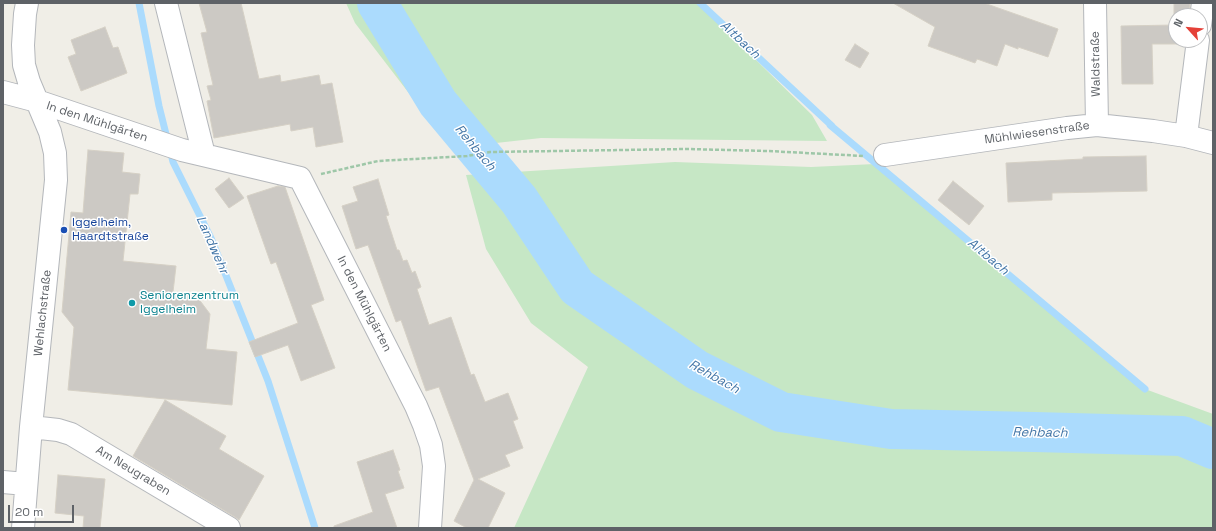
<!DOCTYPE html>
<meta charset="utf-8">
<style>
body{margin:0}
#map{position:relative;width:1216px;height:531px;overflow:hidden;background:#f0eee7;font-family:"Space Grotesk",sans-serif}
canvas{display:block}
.frame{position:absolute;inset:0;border:4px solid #5e6267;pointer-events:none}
.north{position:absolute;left:1168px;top:8px;width:40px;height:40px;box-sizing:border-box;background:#fff;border:1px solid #bfc0c2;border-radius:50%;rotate:297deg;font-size:11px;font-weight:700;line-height:16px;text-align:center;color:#5e6267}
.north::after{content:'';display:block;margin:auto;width:14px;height:18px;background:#e54138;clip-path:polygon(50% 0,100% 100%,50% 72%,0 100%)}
.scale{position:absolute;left:8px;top:505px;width:66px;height:18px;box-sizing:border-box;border:2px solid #5e6267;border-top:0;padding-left:5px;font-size:12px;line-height:14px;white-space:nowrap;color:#5e6267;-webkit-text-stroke:3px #fff;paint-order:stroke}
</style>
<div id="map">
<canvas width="1216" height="531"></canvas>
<div class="frame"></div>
<div class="north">N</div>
<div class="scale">20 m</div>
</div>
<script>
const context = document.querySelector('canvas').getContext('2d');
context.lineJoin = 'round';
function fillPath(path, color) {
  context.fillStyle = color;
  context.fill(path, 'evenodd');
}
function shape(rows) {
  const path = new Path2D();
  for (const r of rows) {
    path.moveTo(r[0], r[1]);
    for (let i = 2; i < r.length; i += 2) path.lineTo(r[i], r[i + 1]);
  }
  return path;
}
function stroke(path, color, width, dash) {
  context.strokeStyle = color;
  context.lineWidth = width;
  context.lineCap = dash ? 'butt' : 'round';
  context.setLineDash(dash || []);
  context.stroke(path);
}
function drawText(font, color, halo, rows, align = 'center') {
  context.font = font + ' "Space Grotesk",sans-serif';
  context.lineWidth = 3;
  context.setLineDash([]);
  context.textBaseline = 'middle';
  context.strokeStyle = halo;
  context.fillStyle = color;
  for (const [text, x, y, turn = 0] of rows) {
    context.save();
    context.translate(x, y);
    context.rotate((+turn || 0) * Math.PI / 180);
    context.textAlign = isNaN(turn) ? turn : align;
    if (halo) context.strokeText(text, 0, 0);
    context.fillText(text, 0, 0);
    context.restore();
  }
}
fillPath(shape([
 [346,3,698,3,812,115,827,141,541,138,451,148,355,23],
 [675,162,811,167,875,164,1145,389,1213,414,1213,528,514,528,588,367,531,323,486,249,466,175]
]), '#c6e7c5');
stroke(shape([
 [139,3,159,106,173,162,211,238,268,381,315,528],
 [700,3,832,126],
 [830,125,1145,389]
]), '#abdbfd', 7);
stroke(shape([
 [377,3,438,103,519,200,577,287,697,370,781,412,891,429,1035,432,1182,436,1213,449]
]), '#abdbfd', 40);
const building = shape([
 [199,3,241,3,259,79,280,75,281,82,319,75,321,85,332,83,343,142,316,147,313,127,291,131,290,124,214,138,207,101,211,100,207,86,213,85,201,33,207,32,199,3],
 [893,3,984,3,1058,29,1048,57,1018,47,1018,49,1005,44,997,66,977,59,975,63,928,46,935,27,893,3],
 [1174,3,1190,3,1189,16,1176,16,1176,40,1185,40,1185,44,1152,44,1153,84,1122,84,1121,26,1174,25,1174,3],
 [105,27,113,48,118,47,127,73,81,91,68,57,76,54,71,40,105,27],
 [855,44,869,53,860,68,845,60,855,44],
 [88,150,124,153,122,172,140,174,138,194,130,194,123,261,176,266,173,292,195,294,210,314,206,349,237,352,232,405,68,390,74,327,62,312,71,212,83,213,88,150],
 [1146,156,1147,191,1052,193,1052,200,1008,202,1006,163,1083,159,1083,157,1146,156],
 [229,178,244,198,229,208,215,189,229,178],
 [378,179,389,215,386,216,397,250,399,250,403,261,407,260,412,273,415,271,421,287,417,289,429,325,451,317,471,375,474,374,485,402,508,393,518,419,513,421,523,448,505,455,510,466,478,479,505,493,488,528,467,528,454,521,474,480,439,387,426,391,401,320,396,322,368,245,356,249,342,206,358,201,353,187,378,179],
 [953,181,984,206,969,225,938,200,953,181],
 [278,186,285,187,324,300,311,305,335,368,301,381,288,345,255,357,249,342,298,323,276,262,271,264,247,196,278,186],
 [165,400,226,436,219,449,264,476,239,520,235,517,133,456,165,400],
 [393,450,400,470,398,471,404,488,385,494,397,528,334,528,334,526,373,512,357,462,393,450],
 [58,475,105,479,100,528,83,528,84,516,55,513,58,475]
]);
fillPath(building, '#ccc9c4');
stroke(building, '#d5d0c5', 1);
const minor = shape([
 [166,3,204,155],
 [1095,3,1097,125],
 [1200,25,1203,3],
 [3,92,37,101,182,150,300,178,416,406,424,425,431,445,434,466,430,528],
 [1186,136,1198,40],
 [885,155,1067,128,1097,125,1153,131,1186,136,1213,143],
 [31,427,58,430,71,434,229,528],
 [3,482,26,484],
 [23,528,31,427,56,180,55,153,50,132,29,82,24,65,23,45,25,14,27,3]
]);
stroke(minor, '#b4b7bb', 24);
stroke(shape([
 [321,174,378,161,467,156,490,152,687,149,768,151,864,156]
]), '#9ec7a8', 2.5, [4, 2]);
stroke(minor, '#fff', 22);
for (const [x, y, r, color] of [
 [64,230,4,"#1a4fb4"],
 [132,303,4,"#0f9aa8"]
]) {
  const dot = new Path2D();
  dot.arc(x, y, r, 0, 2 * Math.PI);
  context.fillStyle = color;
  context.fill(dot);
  stroke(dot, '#fff', 1.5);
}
drawText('12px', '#5e6267', '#fff', [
 ["Waldstraße",1096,64,-91],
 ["In den Mühlgärten",97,122,18],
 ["Mühlwiesenstraße",1037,133,-8],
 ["In den Mühlgärten",364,304,63],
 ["Wehlachstraße",43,313,-84],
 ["Am Neugraben",133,471,31]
]);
drawText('12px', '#164399', '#fff', [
 ["Iggelheim,",72,223],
 ["Haardtstraße",72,237]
], 'left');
drawText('12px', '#0d838f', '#fff', [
 ["Seniorenzentrum",140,296],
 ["Iggelheim",140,310]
], 'left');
drawText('italic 13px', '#4376a7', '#fff', [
 ["Altbach",740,40,43],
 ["Rehbach",475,148,50],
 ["Landwehr",212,245,66],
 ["Altbach",988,257,40],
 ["Rehbach",714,377,29],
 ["Rehbach",1040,433,1]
]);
</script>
